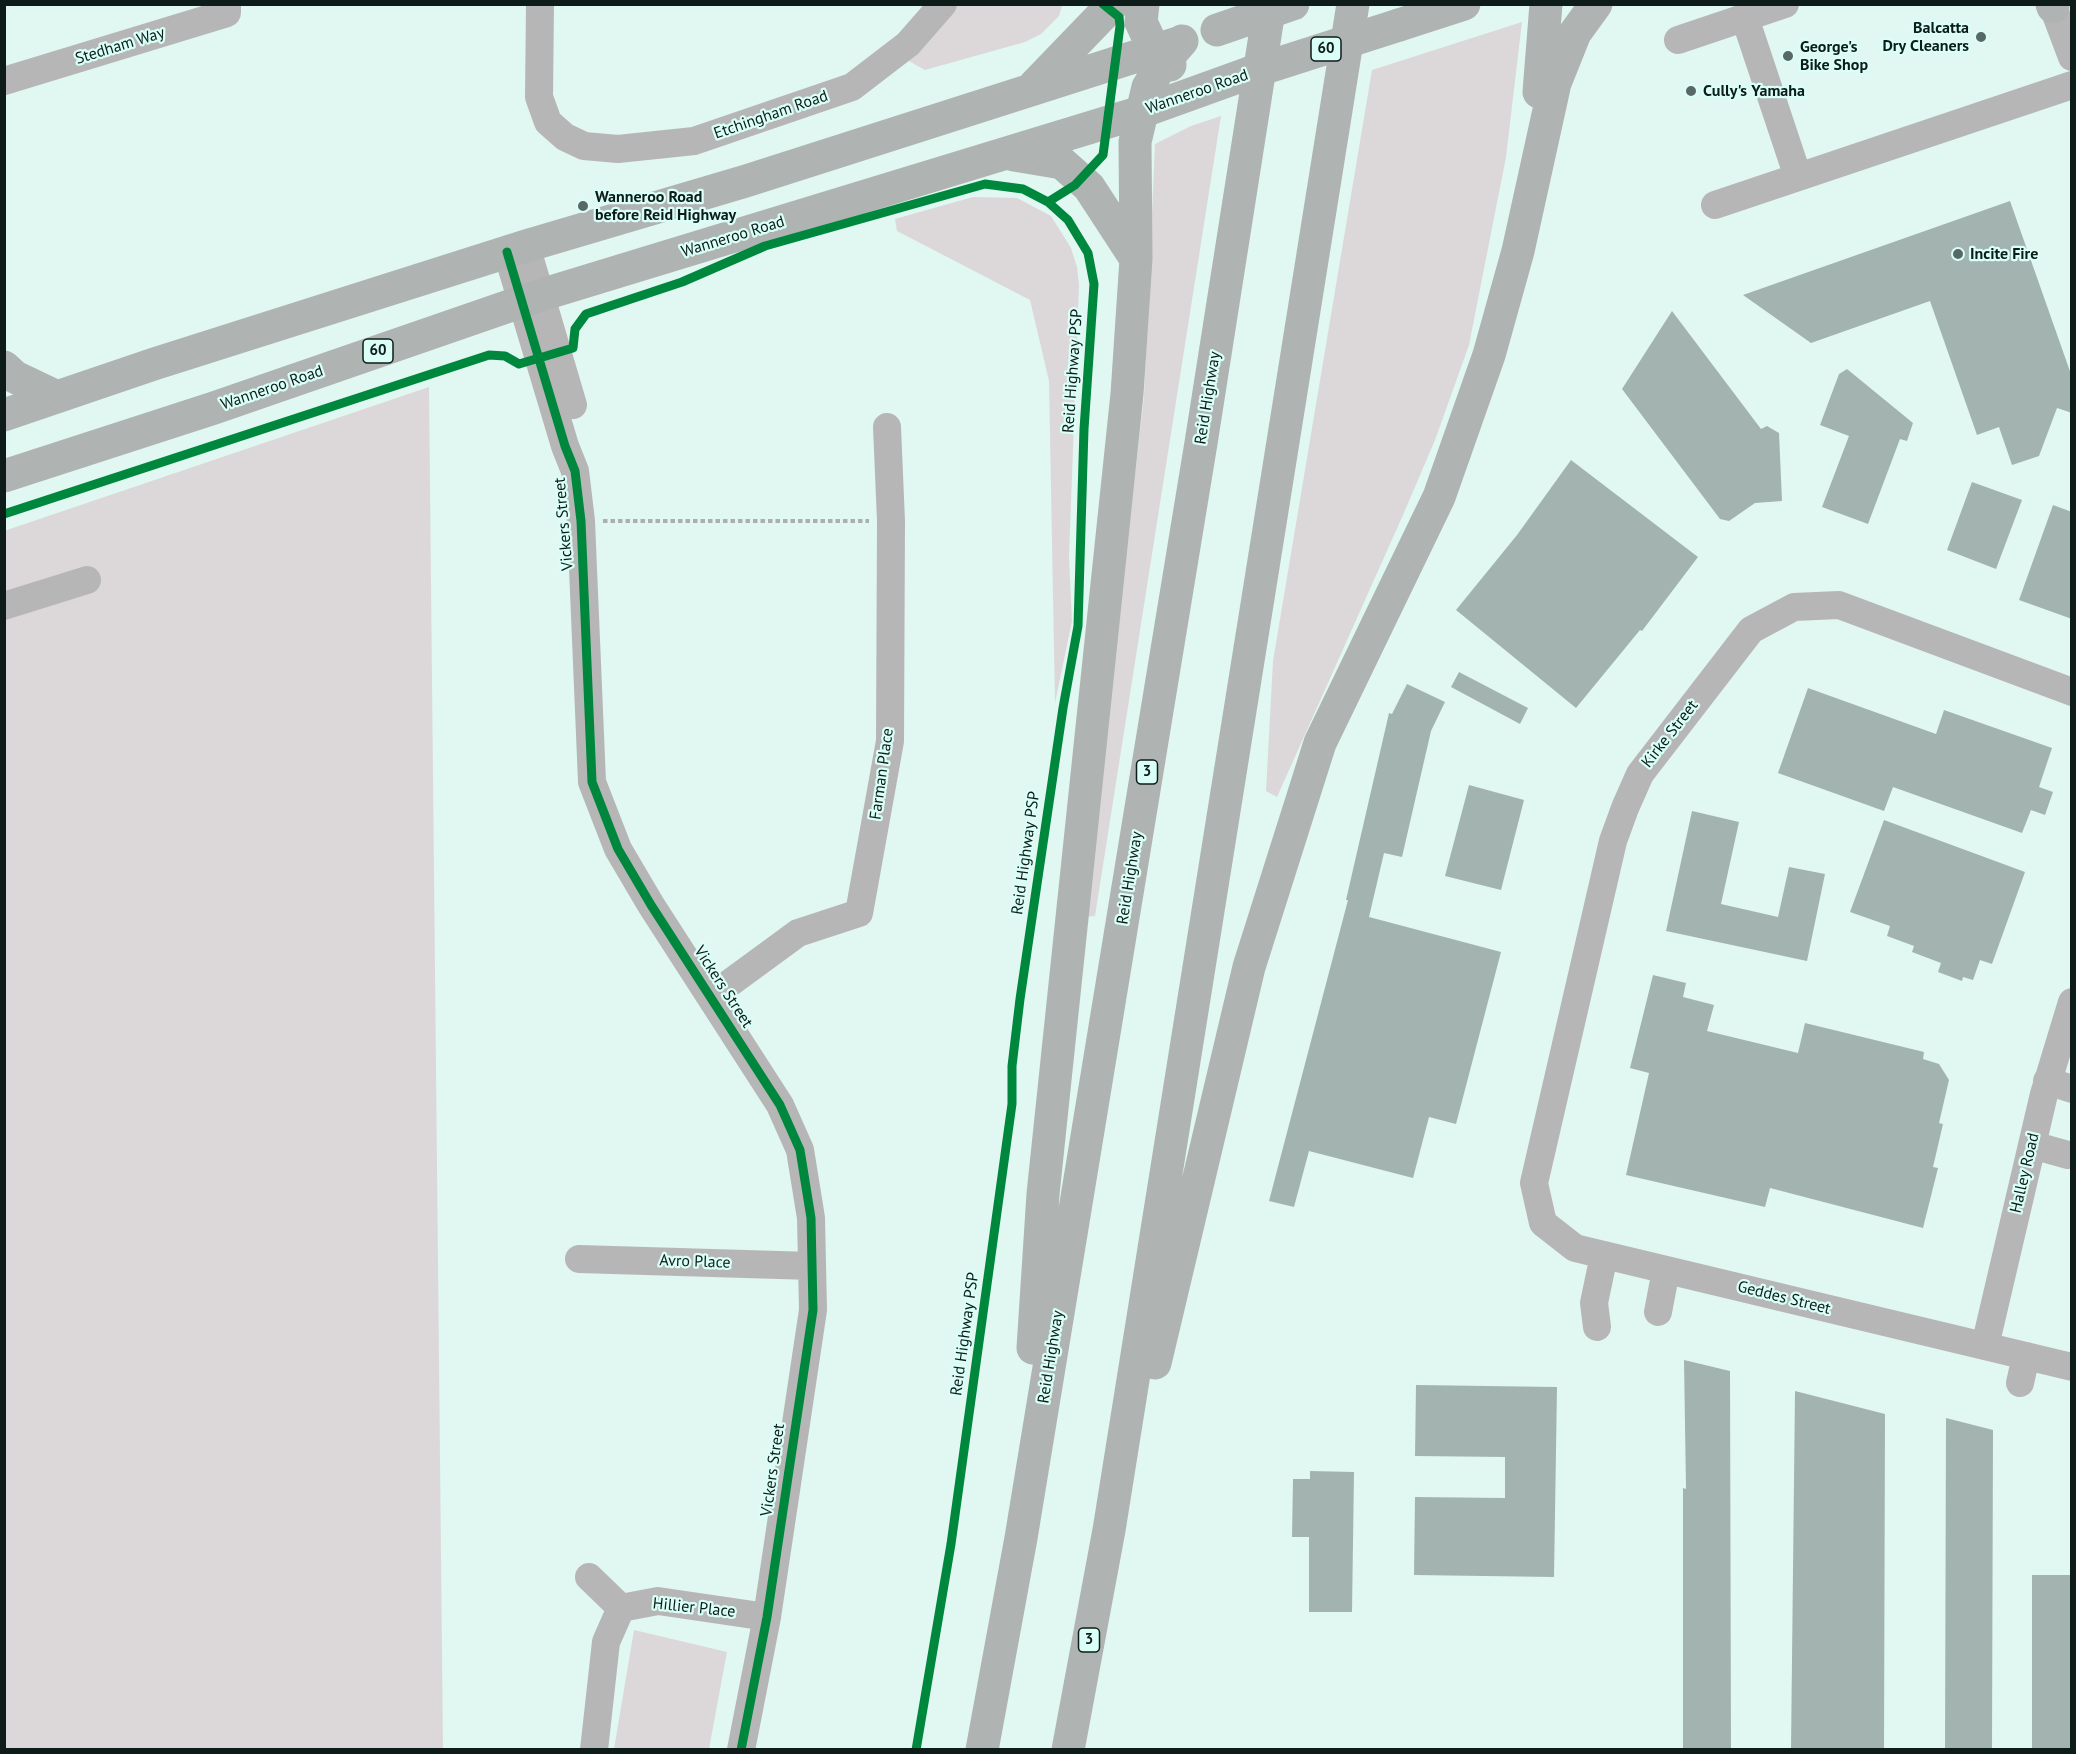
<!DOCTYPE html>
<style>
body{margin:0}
#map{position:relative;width:2076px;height:1754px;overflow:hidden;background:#e1f7f2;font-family:"PT Sans",sans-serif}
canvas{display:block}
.frame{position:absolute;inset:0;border:6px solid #0e1c19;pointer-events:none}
</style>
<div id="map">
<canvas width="2076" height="1754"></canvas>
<div class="frame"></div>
</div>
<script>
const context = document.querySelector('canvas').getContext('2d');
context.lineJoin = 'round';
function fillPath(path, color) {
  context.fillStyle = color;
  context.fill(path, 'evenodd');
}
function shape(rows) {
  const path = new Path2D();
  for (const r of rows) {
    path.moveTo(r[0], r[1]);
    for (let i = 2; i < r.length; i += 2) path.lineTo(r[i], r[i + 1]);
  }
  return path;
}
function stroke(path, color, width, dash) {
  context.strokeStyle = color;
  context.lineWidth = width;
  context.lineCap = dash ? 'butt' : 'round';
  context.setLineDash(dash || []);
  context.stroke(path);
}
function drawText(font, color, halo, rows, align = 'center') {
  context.font = font + ' "PT Sans",sans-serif';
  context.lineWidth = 4.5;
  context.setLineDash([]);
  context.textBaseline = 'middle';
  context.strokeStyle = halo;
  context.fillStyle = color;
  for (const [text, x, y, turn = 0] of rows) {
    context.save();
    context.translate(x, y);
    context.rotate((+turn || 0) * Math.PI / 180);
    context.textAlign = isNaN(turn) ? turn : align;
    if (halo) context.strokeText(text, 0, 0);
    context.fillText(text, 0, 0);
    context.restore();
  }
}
fillPath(shape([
 [958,5,1061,5,1062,6,1059,16,1041,34,1025,42,925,70,907,60],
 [1522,22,1506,157,1469,345,1435,440,1403,515,1277,797,1266,791,1273,661,1372,70],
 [1221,116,1095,916,1084,917,1144,396,1155,144,1191,126],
 [973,197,1017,198,1051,216,1071,248,1077,267,1079,285,1069,557,1072,621,1055,703,1049,381,1030,300,897,231,895,219],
 [429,387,443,1749,5,1749,4,531],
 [634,1630,727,1652,709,1749,614,1749]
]), '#dcd8d9');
fillPath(shape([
 [2010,201,2072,377,2072,413,2057,408,2039,456,2012,465,1999,427,1977,435,1930,301,1811,343,1743,295],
 [1672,311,1761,429,1767,426,1779,433,1782,501,1755,503,1729,521,1720,519,1622,389],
 [1847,369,1913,423,1907,441,1900,439,1868,524,1822,507,1849,436,1820,425,1839,374],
 [1571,460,1698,557,1642,631,1640,630,1576,708,1456,610,1517,535],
 [1972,482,2022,500,1996,569,1947,550],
 [2053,505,2072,512,2072,619,2019,600],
 [1459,672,1528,708,1520,724,1451,687],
 [1407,684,1445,702,1431,731,1402,857,1384,853,1369,917,1501,952,1456,1124,1429,1117,1413,1178,1309,1151,1294,1207,1269,1201,1348,900,1346,900,1389,713,1392,714],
 [1808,688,1936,734,1944,710,2052,748,2039,787,2053,792,2045,815,2031,810,2022,833,1893,787,1884,811,1778,773],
 [1469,785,1524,800,1501,890,1445,876],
 [1692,811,1739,822,1721,904,1778,917,1789,867,1825,874,1807,961,1666,931],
 [1884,820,2025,872,1992,964,1980,960,1973,980,1963,977,1962,981,1938,972,1941,963,1912,952,1914,946,1887,936,1890,926,1850,912],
 [1653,975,1686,983,1683,997,1714,1005,1707,1031,1798,1053,1805,1023,1924,1052,1923,1059,1939,1064,1949,1080,1939,1123,1943,1124,1933,1167,1938,1168,1923,1228,1770,1188,1765,1207,1626,1175,1649,1073,1630,1068],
 [1684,1360,1730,1371,1731,1749,1683,1749,1683,1488,1686,1489],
 [1416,1385,1557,1387,1554,1577,1414,1575,1415,1497,1505,1498,1505,1457,1415,1456],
 [1795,1391,1885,1414,1884,1749,1791,1749],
 [1946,1418,1993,1430,1992,1749,1945,1749],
 [1310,1471,1354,1472,1352,1612,1309,1612,1309,1537,1292,1537,1293,1479,1310,1479],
 [2032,1575,2072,1575,2072,1749,2032,1749]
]), '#a3b4b0');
stroke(shape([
 [603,521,869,521]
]), '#abafae', 4, [4.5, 3]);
stroke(shape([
 [540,4,539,97,548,122,565,137,584,146,618,149,694,141,852,87,908,44,943,4],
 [2052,4,2072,57],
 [1745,18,1798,177],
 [1678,40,1785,4],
 [4,81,227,13,227,4],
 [1715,205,2072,85],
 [526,246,573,405],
 [507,252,565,446,575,471,581,521,592,782,618,849,651,905,780,1105,800,1150,811,1218,813,1310,767,1617,741,1750],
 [4,606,87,580],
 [2072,692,1839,605,1794,607,1751,630,1640,774,1625,808,1613,841,1534,1183,1543,1223,1575,1248,2072,1367],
 [712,996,798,933,859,913,890,741,891,521,887,427],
 [2047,1081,2072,1089],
 [2032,1145,2068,1155],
 [579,1259,812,1266],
 [1658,1312,1666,1270],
 [1597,1327,1594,1303,1604,1255],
 [1985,1346,2044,1094,2072,1002],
 [2020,1383,2026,1356],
 [589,1577,621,1608],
 [594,1750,606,1642,621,1608,658,1601,767,1617]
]), '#b7b6b6', 28);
stroke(shape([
 [1143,4,1141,22,1155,52,1170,65],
 [2052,4,2053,7],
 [1399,25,1464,4],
 [1034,86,1113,4],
 [1539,92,1546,4],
 [1014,155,1062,163,1089,187,1136,259],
 [4,367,15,377,57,397],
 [4,415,154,364,526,246,746,181,1181,42],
 [4,476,214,408,541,295,1141,112,1252,72],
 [1033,1348,1043,1194,1127,394,1136,259,1135,142,1148,87,1162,64,1182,41],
 [1155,1363,1249,967,1320,743,1439,497,1489,355,1518,251,1555,83,1575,33,1596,4],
 [982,1750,1021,1538,1201,443,1270,4],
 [1068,1750,1109,1530,1353,4]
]), '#afb4b2', 33);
stroke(shape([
 [1217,30,1293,4],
 [1252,72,1399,25]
]), '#afb4b2', 33);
stroke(shape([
 [507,252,565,446,575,471,581,521,592,782,618,849,651,905,780,1105,800,1150,811,1218,813,1310,767,1617,741,1750],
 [4,514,489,355,505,356,519,364,573,348,575,329,586,314,682,282,765,246,985,184,1023,189,1048,202],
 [916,1750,951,1544,1012,1104,1012,1066,1020,999,1063,708,1078,626,1084,429,1094,284,1088,253,1068,220,1048,202,1075,185,1103,155,1120,26,1119,17,1103,4]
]), '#00873e', 9);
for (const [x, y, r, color] of [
 [1981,37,6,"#586965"],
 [1788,56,6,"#586965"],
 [1691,91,6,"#586965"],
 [583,206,6,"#586965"],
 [1958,254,6,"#586965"]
]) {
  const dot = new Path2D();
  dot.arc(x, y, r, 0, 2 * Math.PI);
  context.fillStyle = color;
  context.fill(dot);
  stroke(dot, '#d9fff7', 2);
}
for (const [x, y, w] of [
 [1326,49,30],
 [378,351,30],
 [1147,772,21],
 [1089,1640,21]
]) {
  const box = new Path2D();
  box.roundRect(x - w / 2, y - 12, w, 24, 4.5);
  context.fillStyle = '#d9fff7';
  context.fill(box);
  stroke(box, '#0e1c19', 1.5);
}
drawText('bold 15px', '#0e1c19', null, [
 ["60",1326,49],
 ["60",378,351],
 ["3",1147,772],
 ["3",1089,1640]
]);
drawText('bold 16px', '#0e1c19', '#d9fff7', [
 ["Balcatta",1969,28,"right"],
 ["Dry Cleaners",1969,46,"right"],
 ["George's",1800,47],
 ["Bike Shop",1800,65],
 ["Cully's Yamaha",1703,91],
 ["Wanneroo Road",595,197],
 ["before Reid Highway",595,215],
 ["Incite Fire",1970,254]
], 'left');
drawText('16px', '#0e1c19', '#d9fff7', [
 ["Stedham Way",120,46,-17],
 ["Wanneroo Road",1197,92,-19],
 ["Etchingham Road",771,115,-19],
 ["Wanneroo Road",733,237,-17],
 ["Reid Highway PSP",1073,371,-86],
 ["Wanneroo Road",272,388,-19],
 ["Reid Highway",1208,398,-81],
 ["Vickers Street",564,524,-95],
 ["Kirke Street",1670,734,-52],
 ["Farman Place",882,774,-82],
 ["Reid Highway PSP",1026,853,-82],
 ["Reid Highway",1130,878,-81],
 ["Vickers Street",723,987,57],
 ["Halley Road",2025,1173,-77],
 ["Avro Place",695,1262,2],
 ["Geddes Street",1784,1298,14],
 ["Reid Highway PSP",965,1334,-82],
 ["Reid Highway",1051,1357,-81],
 ["Vickers Street",773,1470,-82],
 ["Hillier Place",694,1608,6]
]);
</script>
